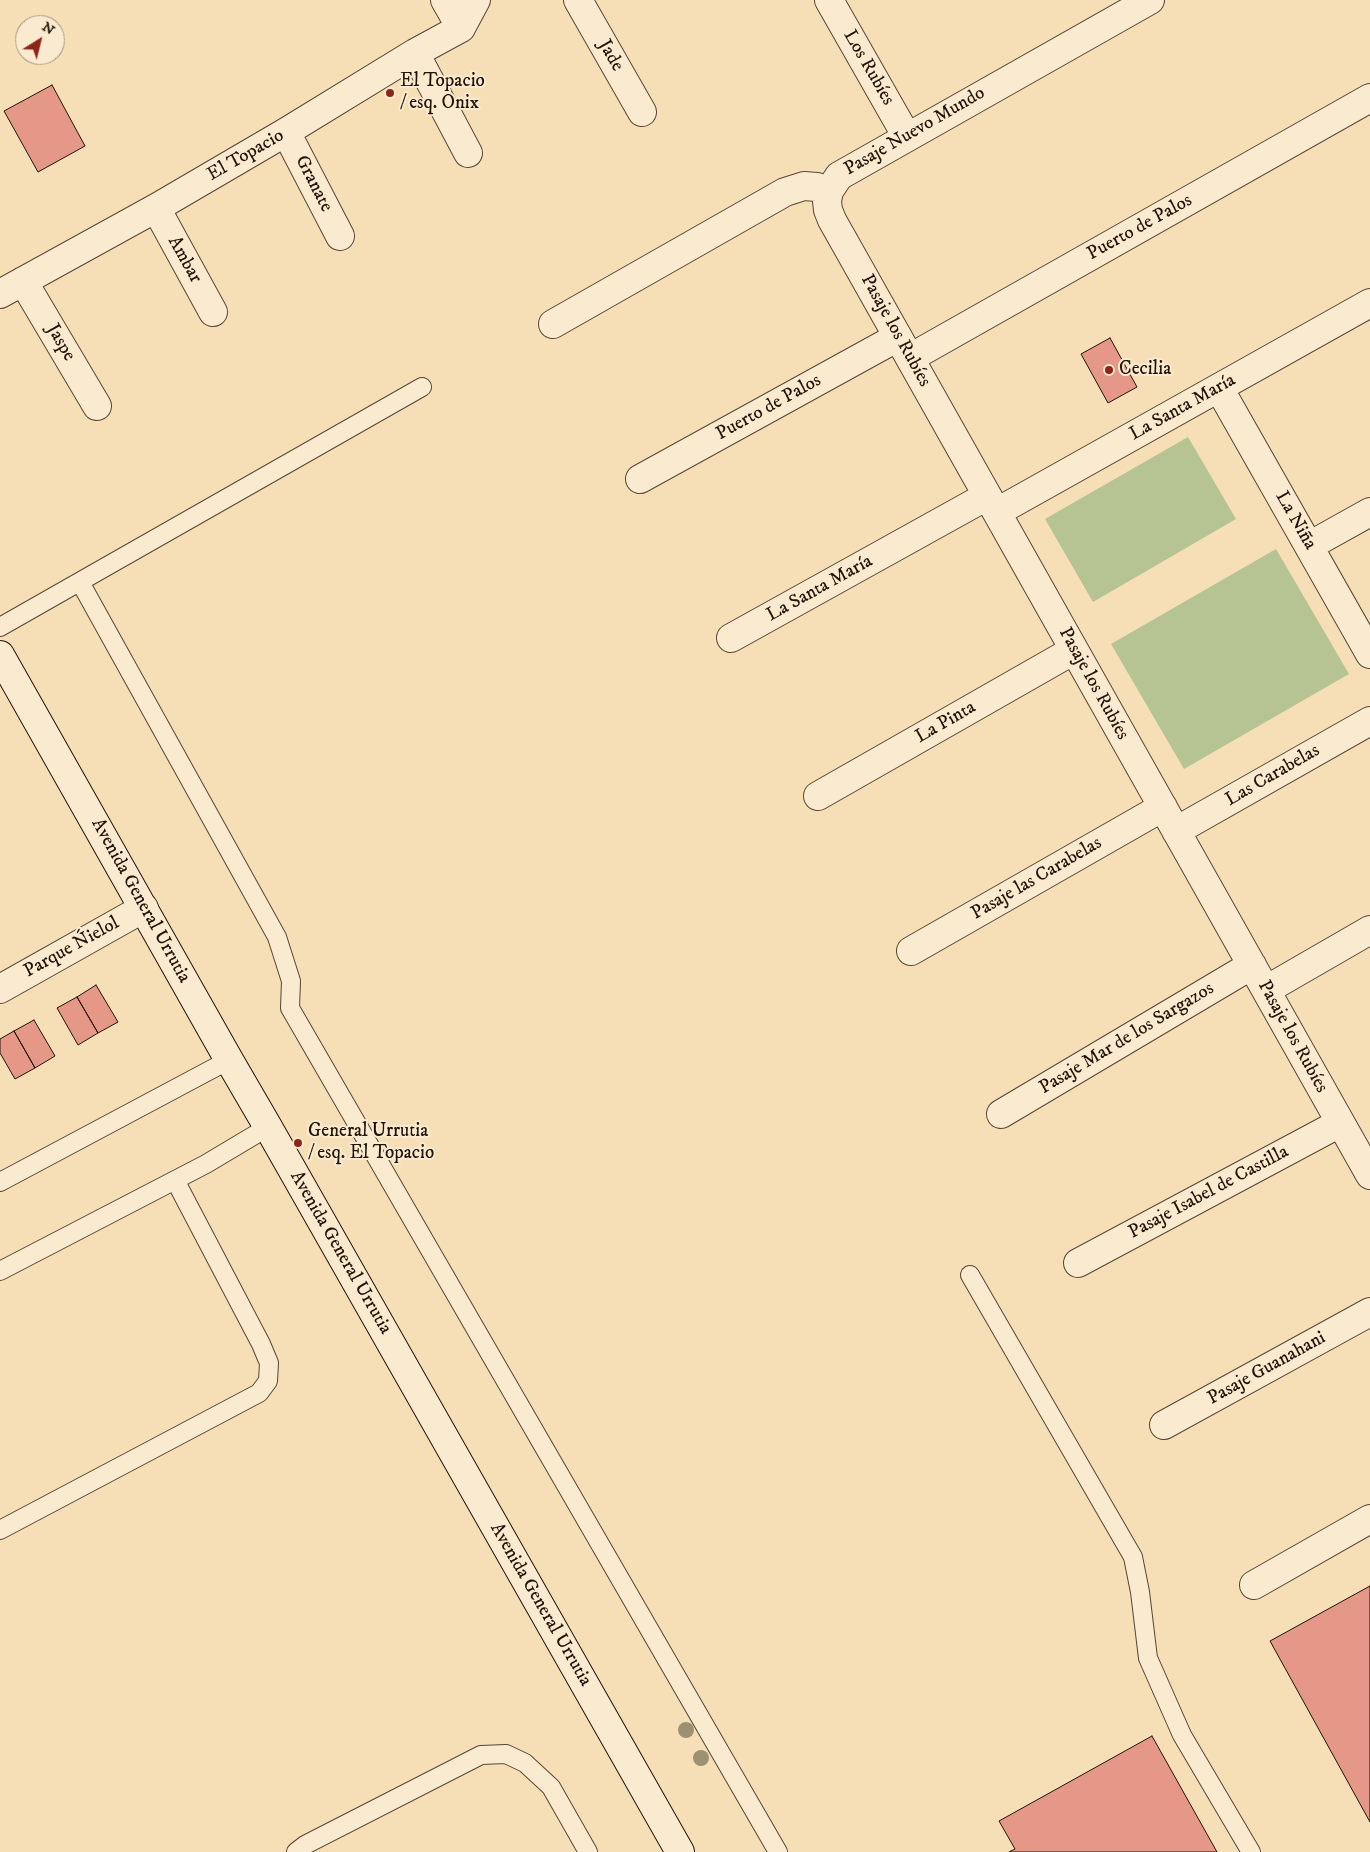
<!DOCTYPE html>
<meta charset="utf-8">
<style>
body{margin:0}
#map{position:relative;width:1370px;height:1852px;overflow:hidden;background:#f6dfb7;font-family:"IM FELL DW Pica",serif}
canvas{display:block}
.north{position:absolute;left:15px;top:15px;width:50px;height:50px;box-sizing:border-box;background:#f9ead0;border:1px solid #a39480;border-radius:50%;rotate:36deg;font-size:14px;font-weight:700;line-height:20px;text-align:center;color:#221308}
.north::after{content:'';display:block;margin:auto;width:18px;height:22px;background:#8f2418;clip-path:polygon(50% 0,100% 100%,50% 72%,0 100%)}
</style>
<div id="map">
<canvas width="1370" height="1852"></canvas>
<div class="north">N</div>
</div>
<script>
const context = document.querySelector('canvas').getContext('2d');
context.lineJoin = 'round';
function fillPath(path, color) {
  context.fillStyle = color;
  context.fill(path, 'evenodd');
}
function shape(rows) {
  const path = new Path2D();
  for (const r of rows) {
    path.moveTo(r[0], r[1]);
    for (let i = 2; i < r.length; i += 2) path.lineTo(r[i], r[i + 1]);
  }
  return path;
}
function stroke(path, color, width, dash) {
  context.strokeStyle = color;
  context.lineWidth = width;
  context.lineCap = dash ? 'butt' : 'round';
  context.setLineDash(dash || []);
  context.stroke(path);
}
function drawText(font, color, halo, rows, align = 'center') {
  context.font = font + ' "IM FELL DW Pica",serif';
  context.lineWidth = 4;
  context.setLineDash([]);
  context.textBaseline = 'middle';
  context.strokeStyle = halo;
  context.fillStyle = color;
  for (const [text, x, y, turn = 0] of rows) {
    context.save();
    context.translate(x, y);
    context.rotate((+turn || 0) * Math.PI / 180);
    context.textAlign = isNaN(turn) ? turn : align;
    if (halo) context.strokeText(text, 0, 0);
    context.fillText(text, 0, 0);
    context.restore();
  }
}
fillPath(shape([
 [1188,437,1236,519,1093,602,1045,519],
 [1276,549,1349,674,1184,769,1111,644]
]), '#b6c393');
const building = shape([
 [52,85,85,146,38,172,4,111,52,85],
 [1110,338,1137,387,1108,403,1081,354,1110,338],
 [96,985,118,1022,98,1033,77,997,96,985],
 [77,997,98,1033,78,1045,57,1008,77,997],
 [34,1020,55,1056,35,1068,14,1031,34,1020],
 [14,1031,35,1068,15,1079,0,1053,0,1039,14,1031],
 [1370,1586,1370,1822,1270,1641,1370,1586],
 [1152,1736,1217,1852,1009,1852,1015,1849,999,1821,1152,1736]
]);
fillPath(building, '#e59788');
stroke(building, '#221308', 1);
const lane = shape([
 [80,582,277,937,291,981,290,1008,778,1852],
 [0,627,422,387],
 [0,1182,229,1060],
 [0,1271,206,1164,268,1127],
 [970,1275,1133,1557,1140,1592,1148,1658,1182,1735,1251,1852],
 [0,1530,259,1393,268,1381,269,1363,261,1344,175,1180],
 [296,1852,305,1845,481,1755,506,1754,525,1763,551,1787,588,1852]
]);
const street = shape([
 [445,0,461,28],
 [578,0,642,112],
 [829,0,907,137],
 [1150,0,839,176,829,191,827,201,828,210,832,220,1370,1175],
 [415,53,468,153],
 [286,132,340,236],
 [156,208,213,312],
 [23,281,97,406],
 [0,294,156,208,286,132,415,53,461,28,476,0],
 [553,324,785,192,804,186,817,187,829,191],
 [910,358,1370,98],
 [1219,388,1370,654],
 [640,479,898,337],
 [997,512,1370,303],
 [1309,546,1370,512],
 [731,638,987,496],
 [818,796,1074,650],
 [1176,831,1370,721],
 [911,951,1163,807],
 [0,989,144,908],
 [1266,990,1370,930],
 [1001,1114,1252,965],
 [1078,1263,1340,1123],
 [1164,1425,1370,1312],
 [1254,1585,1370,1519]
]);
const secondary = shape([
 [0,655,229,1060,268,1127,680,1852]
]);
stroke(lane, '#574634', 20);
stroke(street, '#574634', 30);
stroke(secondary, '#221308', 30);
stroke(lane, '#f9ead0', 18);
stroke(street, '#f9ead0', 28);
stroke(secondary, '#f9ead0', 28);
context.fillStyle = '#9e9172';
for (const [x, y] of [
 [686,1730],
 [701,1758]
]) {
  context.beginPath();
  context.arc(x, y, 8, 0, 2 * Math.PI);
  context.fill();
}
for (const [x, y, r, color] of [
 [390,93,5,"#8f2418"],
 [1109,370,5,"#8f2418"],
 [298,1143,5,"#8f2418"]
]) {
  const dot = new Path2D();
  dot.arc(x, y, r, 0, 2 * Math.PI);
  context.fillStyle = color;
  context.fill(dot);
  stroke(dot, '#f9ead0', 2);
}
drawText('19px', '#221308', '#f9ead0', [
 ["Jade",610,56,60],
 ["Los Rubíes",868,68,60],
 ["Pasaje Nuevo Mundo",915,132,-30],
 ["El Topacio",246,156,-30],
 ["Granate",313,184,63],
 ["Puerto de Palos",1140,228,-29],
 ["Ambar",184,260,61],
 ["Pasaje los Rubíes",895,331,61],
 ["Jaspe",60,343,60],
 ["Puerto de Palos",769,408,-29],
 ["La Santa María",1183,408,-29],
 ["La Niña",1295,521,60],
 ["La Santa María",820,589,-29],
 ["Pasaje los Rubíes",1093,684,61],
 ["La Pinta",946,723,-30],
 ["Las Carabelas",1273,776,-30],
 ["Pasaje las Carabelas",1037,879,-30],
 ["Avenida General Urrutia",140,901,61],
 ["Parque Ńielol",72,948,-29],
 ["Pasaje los Rubíes",1292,1037,61],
 ["Pasaje Mar de los Sargazos",1127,1039,-31],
 ["Pasaje Isabel de Castilla",1209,1193,-28],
 ["Avenida General Urrutia",340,1253,60],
 ["Pasaje Guanahani",1267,1369,-29],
 ["Avenida General Urrutia",540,1605,60]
]);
drawText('19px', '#221308', '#f9ead0', [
 ["El Topacio",400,82],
 ["/ esq. Onix",400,104],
 ["Cecilia",1119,370],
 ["General Urrutia",308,1132],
 ["/ esq. El Topacio",308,1154]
], 'left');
</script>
